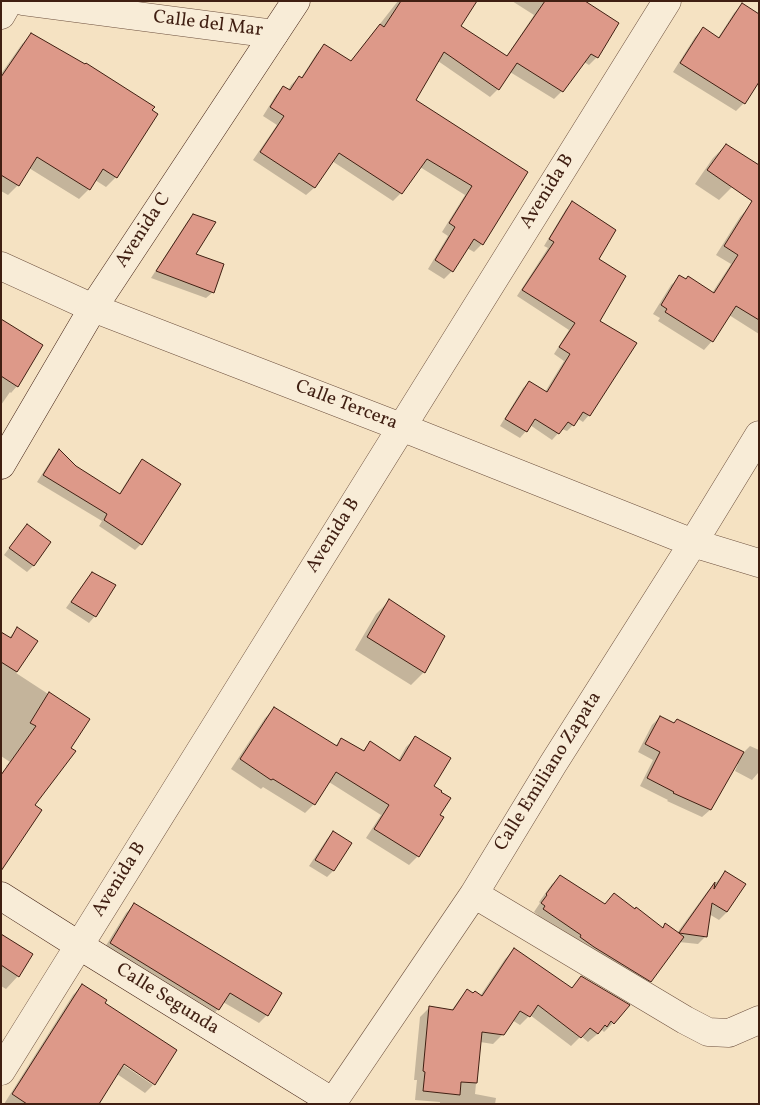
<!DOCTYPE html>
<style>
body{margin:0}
#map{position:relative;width:760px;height:1105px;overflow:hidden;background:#f5e2c2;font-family:Vollkorn,serif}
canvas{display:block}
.frame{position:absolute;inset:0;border:2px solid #401f12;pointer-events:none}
</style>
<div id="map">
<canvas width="760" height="1105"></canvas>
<div class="frame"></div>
</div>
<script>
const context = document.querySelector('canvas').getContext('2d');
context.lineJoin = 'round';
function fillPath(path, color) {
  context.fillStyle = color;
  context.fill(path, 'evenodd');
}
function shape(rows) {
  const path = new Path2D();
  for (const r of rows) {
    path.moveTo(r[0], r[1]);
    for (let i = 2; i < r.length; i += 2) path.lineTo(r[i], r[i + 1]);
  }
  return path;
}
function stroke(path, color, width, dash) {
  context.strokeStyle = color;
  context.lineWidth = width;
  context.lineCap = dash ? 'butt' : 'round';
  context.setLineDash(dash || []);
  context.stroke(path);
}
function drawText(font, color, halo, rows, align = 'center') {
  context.font = font + ' Vollkorn,serif';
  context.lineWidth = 4;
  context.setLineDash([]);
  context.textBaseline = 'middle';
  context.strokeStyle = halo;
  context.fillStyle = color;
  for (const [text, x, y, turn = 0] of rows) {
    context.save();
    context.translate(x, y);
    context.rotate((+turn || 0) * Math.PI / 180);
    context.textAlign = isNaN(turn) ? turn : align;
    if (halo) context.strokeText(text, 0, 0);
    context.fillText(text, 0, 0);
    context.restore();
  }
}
fillPath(shape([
 [398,1,476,1,459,26,506,57,534,15,512,1,583,1,597,57,589,65,584,62,562,91,554,99,510,72,498,89,490,97,438,61,414,101,526,172,482,244,474,252,467,248,452,271,444,279,428,269,448,236,442,232,465,195,420,167,401,193,393,201,332,161,314,188,306,195,253,160,277,125,263,116,276,95,284,87,288,90,291,85,299,77,301,78,317,53,325,45,350,62],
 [742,5,759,80,744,103,736,111,673,72,695,37,703,29,718,38,734,13],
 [32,34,156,114,116,177,106,187,95,180,89,189,79,199,29,168,18,185,8,195,1,191,1,74,22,44],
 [726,145,732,187,719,200,695,184,713,158],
 [572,203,598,260,598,321,635,344,589,415,583,422,577,418,573,425,567,431,562,429,552,440,530,425,526,431,520,438,500,426,523,388,529,382,545,392,564,361,554,354,569,330,517,296,548,248,544,246,566,209],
 [748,208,759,283,759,334,729,315,712,341,704,350,658,321,660,318,653,314,671,285,680,277,712,293,731,264,716,255,740,217],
 [193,215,194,255,213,292,206,298,151,278,187,222],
 [1,321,17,386,11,393,10,392,1,405],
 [59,451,75,467,119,494,136,467,142,461,141,544,135,550,99,526,102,521,37,482,53,457],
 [27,526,49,542,33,566,27,572,4,555,21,532],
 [93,574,95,616,89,623,66,608,86,580],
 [389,601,443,636,424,672,411,685,355,650,376,614],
 [17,629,36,641,16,673,88,720,33,805,20,841,10,769,6,766,10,762,1,756,1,633,9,638],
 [274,709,335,746,341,740,362,752,370,743,398,761,406,747,415,738,432,787,438,815,418,856,409,865,366,838,381,815,329,782,314,804,305,813,263,787,261,789,231,769,265,718],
 [660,717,743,753,750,746,759,750,758,773,752,780,735,771,738,764,736,763,710,810,702,817,667,801,668,800,640,786,653,760,638,752,652,725],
 [333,833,350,843,333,871,327,877,309,866,327,839],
 [725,873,727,912,719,920,709,914,706,936,698,944,679,942,650,981,642,989,536,918,538,915,534,912,540,903,539,902,552,884,560,877,604,905,614,894,662,929,665,925,677,933,707,892],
 [134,905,267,1015,259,1023,223,1002,218,1009,210,1018,102,952,126,913],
 [1,935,18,976,6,989,1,986],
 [514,950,571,989,581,978,613,1023,604,1032,602,1030,588,1042,581,1036,571,1046,530,1015,520,1025,512,1020,503,1034,493,1044,480,1042,475,1094,496,1098,495,1104,440,1104,440,1102,415,1100,417,1080,414,1080,420,1017,429,1008,451,1011,459,1000,468,991,480,996,505,959],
 [82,986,120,1060,119,1062,153,1085,145,1093,117,1074,99,1102,102,1104,4,1104,73,995]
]), '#0003');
const building = shape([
 [401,1,477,1,461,26,507,56,545,1,585,1,619,23,598,58,591,54,563,92,517,63,499,90,444,52,416,100,528,172,483,245,474,239,453,272,435,260,455,227,449,223,472,186,427,159,402,194,339,153,315,188,260,152,284,116,270,107,283,86,290,90,299,76,302,78,324,44,351,61,380,24,384,27,401,1],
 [742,3,759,14,759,82,745,104,680,63,703,27,719,38,742,3],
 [31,33,85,64,86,63,155,107,152,110,158,114,117,178,103,169,90,190,37,157,19,186,1,175,1,77,31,33],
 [726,144,759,165,759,320,736,306,713,342,665,312,667,309,661,305,679,275,686,279,688,276,714,293,738,255,724,246,752,201,707,170,726,144],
 [572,201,616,230,599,259,626,276,600,321,637,343,590,416,583,412,574,426,568,422,559,434,535,419,527,432,505,419,529,381,547,392,570,354,559,347,575,323,522,290,554,242,549,239,572,201],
 [193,214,216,222,196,254,224,264,214,293,156,271,193,214],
 [1,319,43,345,18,387,1,376,1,319],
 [59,449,76,466,120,494,142,459,181,484,142,545,104,520,107,514,43,475,59,449],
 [27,524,51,542,34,566,9,548,27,524],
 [92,572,116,585,96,617,71,602,92,572],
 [389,599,445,636,425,673,367,637,389,599],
 [17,627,38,641,17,672,1,662,1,632,11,638,17,627],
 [49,692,90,719,71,748,76,751,35,805,42,810,1,871,1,775,36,726,30,723,49,692],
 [274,707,337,746,341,738,364,751,370,741,400,761,415,736,451,758,434,786,442,791,441,792,451,798,440,815,444,817,419,857,374,829,389,805,336,772,315,805,273,779,271,780,240,759,274,707],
 [660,716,674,723,677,719,744,752,711,810,673,793,674,792,647,778,660,752,645,744,660,716],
 [333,831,352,843,334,871,315,860,333,831],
 [725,871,746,884,727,912,712,903,707,937,679,933,684,937,651,982,594,947,580,937,581,935,543,909,545,906,541,903,547,895,546,894,560,875,605,904,614,893,635,909,636,907,663,928,665,923,679,933,715,882,714,889,725,871],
 [134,903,282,993,268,1016,230,993,219,1010,110,943,134,903],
 [1,934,33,954,19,977,1,965,1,934],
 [514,948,572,988,581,976,630,1005,614,1024,611,1021,607,1027,605,1025,598,1034,590,1028,581,1038,538,1005,530,1017,520,1011,504,1035,482,1032,477,1083,461,1082,460,1095,423,1091,425,1072,423,1071,429,1006,453,1010,467,989,473,993,475,991,482,996,514,948],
 [82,984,107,1000,105,1003,177,1050,155,1085,124,1064,99,1104,27,1104,12,1094,82,984]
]);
fillPath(building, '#dd9989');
stroke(building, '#401f12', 1);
const street = shape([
 [23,1,274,34],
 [1,15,9,1],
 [1,266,93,308,401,427,693,543,759,563],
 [474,894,685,1020,708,1032,729,1033,759,1020],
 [1,1071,667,1],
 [333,1102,474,894,553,764,693,543,759,435]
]);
const secondary = shape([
 [1,465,93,308,296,1],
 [1,896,80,946,333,1102,332,1104]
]);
stroke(street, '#6d503e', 29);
stroke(secondary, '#401f12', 29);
stroke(street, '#f8ecd7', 28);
stroke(secondary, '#f8ecd7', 28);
drawText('19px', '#401f12', '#f8ecd7', [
 ["Calle del Mar",208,25,7],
 ["Avenida B",548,192,-58],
 ["Avenida C",144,231,-57],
 ["Calle Tercera",346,406,21],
 ["Avenida B",334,536,-58],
 ["Calle Emiliano Zapata",549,772,-58],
 ["Avenida B",120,880,-58],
 ["Calle Segunda",167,1000,32]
]);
</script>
